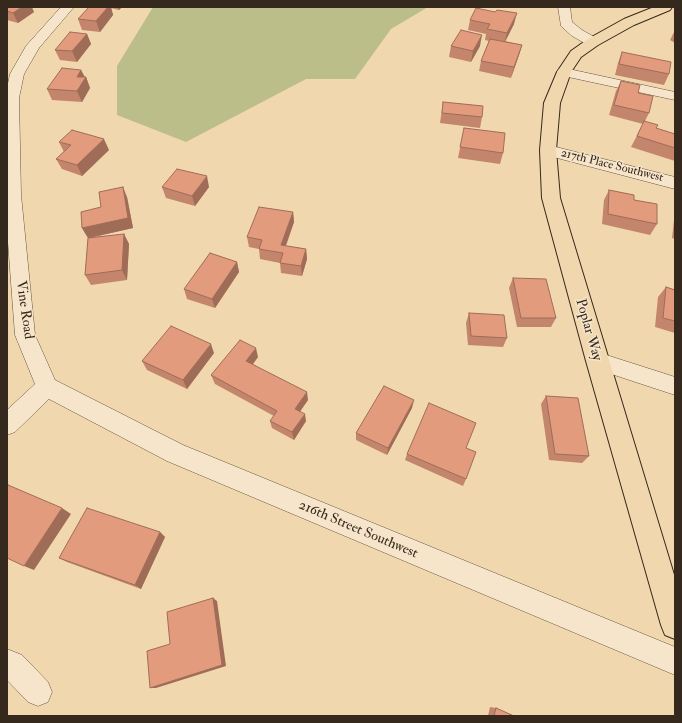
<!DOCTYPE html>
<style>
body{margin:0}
#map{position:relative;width:682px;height:723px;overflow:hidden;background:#f1d7ad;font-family:"IM FELL Double Pica",serif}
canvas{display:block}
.frame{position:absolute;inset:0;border:8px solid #35281d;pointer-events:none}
</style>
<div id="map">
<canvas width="682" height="723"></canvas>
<div class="frame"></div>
</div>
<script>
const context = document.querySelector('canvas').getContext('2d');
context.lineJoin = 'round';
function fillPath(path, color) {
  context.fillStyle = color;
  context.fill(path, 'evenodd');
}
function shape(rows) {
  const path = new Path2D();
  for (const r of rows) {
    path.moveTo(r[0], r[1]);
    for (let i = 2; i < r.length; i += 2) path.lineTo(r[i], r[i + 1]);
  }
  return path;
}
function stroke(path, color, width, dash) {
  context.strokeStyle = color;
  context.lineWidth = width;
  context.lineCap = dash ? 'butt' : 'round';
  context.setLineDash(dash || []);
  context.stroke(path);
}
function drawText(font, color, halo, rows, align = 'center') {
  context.font = font + ' "IM FELL Double Pica",serif';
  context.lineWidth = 3;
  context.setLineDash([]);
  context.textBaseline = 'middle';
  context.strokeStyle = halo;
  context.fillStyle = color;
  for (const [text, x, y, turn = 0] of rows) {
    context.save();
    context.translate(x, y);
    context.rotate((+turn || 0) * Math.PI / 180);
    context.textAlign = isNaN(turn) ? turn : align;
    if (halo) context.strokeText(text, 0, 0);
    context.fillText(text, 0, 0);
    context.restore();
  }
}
fillPath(shape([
 [153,7,428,7,391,29,355,79,306,79,186,142,117,115,117,66]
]), '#bcbe89');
const minor = shape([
 [61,7,74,7,39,48,24,74,19,98,21,195,35,335,55,380,183,445,675,647,675,675,167,461,49,399,15,432,7,435,7,410,35,384,15,335,7,229,7,88,10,74,26,46,61,7],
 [558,7,570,7,572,22,582,30,598,39,600,42,598,45,588,45,572,36,561,26,558,7],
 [564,68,675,92,675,100,559,75,557,72,559,69,564,68],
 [548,145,675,177,675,189,542,154,540,150,542,146,548,145],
 [597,352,675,377,675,395,590,367,587,361,590,355,597,352],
 [7,649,22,655,48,682,52,692,48,702,38,706,28,702,7,680,7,649]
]);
const major = shape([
 [654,7,672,7,670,10,634,25,598,45,581,57,571,72,560,103,556,150,560,198,675,578,675,639,665,635,661,625,586,361,542,198,540,150,544,103,557,72,571,51,588,39,624,19,654,7]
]);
stroke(minor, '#645441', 1);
stroke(major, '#35281d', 2);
fillPath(minor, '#f6e5ca');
fillPath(major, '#f1d7ad');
fillPath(shape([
 [7,7,34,12,18,23,7,20],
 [89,7,122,7,119,10,111,8,113,15,100,32,82,30,78,19],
 [470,20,514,24,505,41,522,45,519,55,511,78,479,71,481,61,489,41,485,40,486,34,468,30],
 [675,30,675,43,670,40],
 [87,34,91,44,77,62,60,60,55,50],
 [451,46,480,46,471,62,449,57],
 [622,52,669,74,664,85,615,75,618,63],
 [81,70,85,77,86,77,90,88,82,102,52,100,47,89],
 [621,81,638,93,649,113,645,121,656,128,675,134,675,161,631,147,643,124,609,115,616,91],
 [443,102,482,117,480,128,440,123],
 [464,128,503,153,500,164,458,158],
 [59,142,109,150,82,176,62,169,56,159,64,152],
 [162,187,209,187,195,206,166,198],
 [609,190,657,224,650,235,602,224,604,200],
 [127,197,133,228,90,238,124,234,129,244,127,280,91,285,85,275,88,238,82,228,101,207],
 [293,212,294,222,286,246,306,249,307,259,302,276,281,273,280,263,260,259,259,249,249,247,247,237],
 [675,218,675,239,672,238,674,220],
 [237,262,239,272,215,308,187,299,184,289],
 [513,278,556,318,551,327,517,327,509,288],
 [666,287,675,290,675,333,655,327,658,297],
 [469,313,507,338,503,347,468,345,466,323],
 [214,353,187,389,147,370,142,361],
 [258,357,253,364,308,400,300,411,306,421,294,440,272,428,270,421,274,416,215,384,211,375],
 [546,396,589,456,582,463,549,460,541,404],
 [412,408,387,455,356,440,356,433],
 [466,448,466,479,463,486,405,460,407,454],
 [160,532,165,537,141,589,67,562,59,558],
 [490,707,496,708,514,716,488,716]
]), '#c3856c');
fillPath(shape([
 [22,7,32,7,34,12,18,23,13,13],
 [108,7,111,7,113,15,100,32,96,21],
 [118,7,122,7,119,10],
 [517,13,514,24,504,44,507,33],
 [87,34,91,44,77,62,72,51],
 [482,35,480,46,471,62,473,51],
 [522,45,519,55,511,78,514,67],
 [81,70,85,78,86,77,90,88,82,102,77,91,77,77],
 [104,139,109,150,82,176,77,165],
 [207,176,209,187,195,206,192,196],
 [123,187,127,197,133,228,88,238,82,228],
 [293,212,294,222,283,253,281,245],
 [124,234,129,244,127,280,122,270],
 [306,249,307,259,302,276,301,266],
 [237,262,239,272,215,308,212,299],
 [211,344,214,353,187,389,183,380],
 [256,348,258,357,249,369,246,361],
 [307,392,308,400,297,416,295,409],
 [414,400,412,408,387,455,388,448],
 [305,414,306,421,294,440,292,432],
 [62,508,71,514,34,570,24,566],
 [160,532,165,537,141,589,135,585],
 [213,598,217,601,226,666,156,688,150,688]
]), '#9f6c58');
const building = shape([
 [7,7,22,7,13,13,7,11,7,7],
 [89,7,108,7,96,21,78,19,89,7],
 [476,8,495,12,497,10,517,13,507,33,487,29,490,24,470,20,476,8],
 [461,30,482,35,473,51,451,46,461,30],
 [70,32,87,34,72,51,55,50,70,32],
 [490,39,522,45,514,67,481,61,490,39],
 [622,52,671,62,669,74,619,64,622,52],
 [62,68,81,70,77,77,86,77,77,91,47,89,62,68],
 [621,81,640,85,638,93,653,96,649,113,614,105,621,81],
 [443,102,483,106,482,117,442,113,443,102],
 [644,121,658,125,656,128,675,134,675,148,637,136,644,121],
 [464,128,505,133,503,153,460,147,464,128],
 [72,130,104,139,77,165,56,159,71,145,59,142,72,130],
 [177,169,207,176,192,196,162,187,177,169],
 [123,187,128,218,82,228,81,212,101,207,99,192,123,187],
 [609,190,634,195,634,200,657,204,657,224,608,214,609,190],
 [259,207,293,212,281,245,306,249,301,266,280,263,283,253,259,249,262,240,247,237,259,207],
 [124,234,122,270,85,275,88,238,124,234],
 [210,253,237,262,212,299,184,289,210,253],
 [513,278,546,279,556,318,521,318,513,278],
 [666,287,675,290,675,321,663,318,666,287],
 [469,313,504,315,507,338,471,336,469,313],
 [171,326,211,344,183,380,142,361,171,326],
 [240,340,256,348,246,361,307,392,295,409,305,414,292,432,270,421,277,411,211,375,240,340],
 [384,386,414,400,388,448,356,433,384,386],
 [546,396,578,398,589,456,555,454,546,396],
 [429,403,476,423,466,448,476,452,466,479,407,454,429,403],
 [8,485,62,508,24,566,7,558,7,536,8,535,7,534,7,486,8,485],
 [87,508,160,532,135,585,59,558,87,508],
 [213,598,222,665,150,688,147,651,170,644,167,612,213,598],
 [496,708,514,716,494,716,496,708]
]);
fillPath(building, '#e39b7d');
stroke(building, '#9f6c58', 1);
drawText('12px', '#35281d', '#f6e5ca', [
 ["217th Place Southwest",612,166,14]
]);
drawText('14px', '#35281d', '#f6e5ca', [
 ["Vine Road",24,310,82],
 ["Poplar Way",588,330,74],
 ["216th Street Southwest",358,530,23]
]);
</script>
